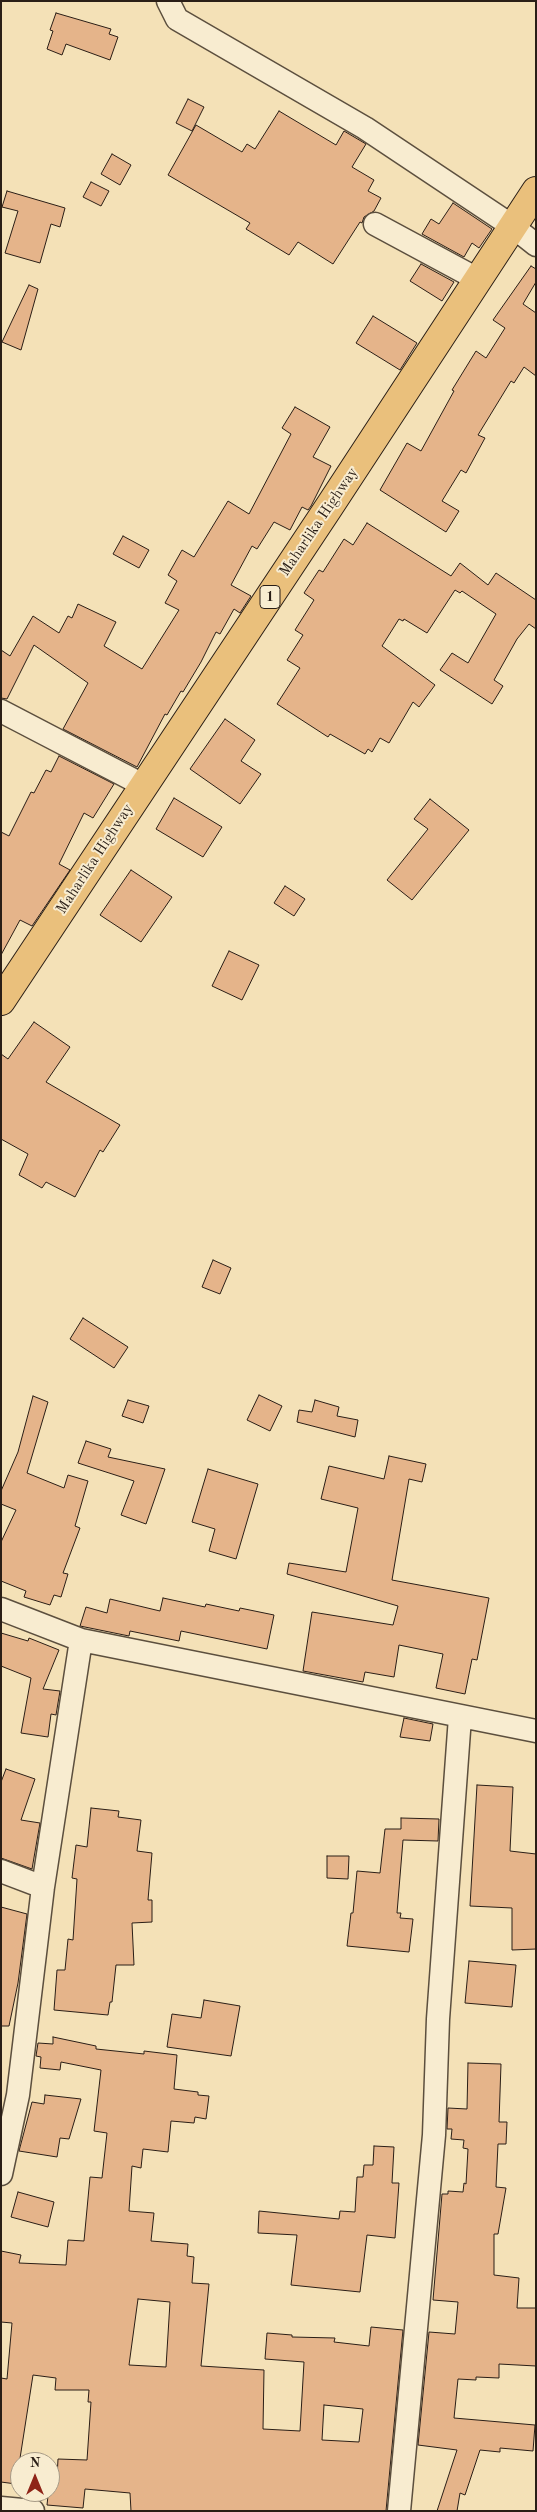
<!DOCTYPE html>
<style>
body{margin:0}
#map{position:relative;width:537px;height:2512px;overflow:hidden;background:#f4e1b7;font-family:"Old Standard TT",serif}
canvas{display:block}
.frame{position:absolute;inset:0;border:2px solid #2a1e16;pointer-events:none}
.north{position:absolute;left:10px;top:2452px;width:50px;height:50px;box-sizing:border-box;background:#f8ecd0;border:1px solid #a69a86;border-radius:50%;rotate:0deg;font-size:14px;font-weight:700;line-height:20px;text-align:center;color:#2a1e16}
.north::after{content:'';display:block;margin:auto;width:18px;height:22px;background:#8f2418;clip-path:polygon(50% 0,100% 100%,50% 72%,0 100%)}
</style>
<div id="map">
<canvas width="537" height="2512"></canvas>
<div class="frame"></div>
<div class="north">N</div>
</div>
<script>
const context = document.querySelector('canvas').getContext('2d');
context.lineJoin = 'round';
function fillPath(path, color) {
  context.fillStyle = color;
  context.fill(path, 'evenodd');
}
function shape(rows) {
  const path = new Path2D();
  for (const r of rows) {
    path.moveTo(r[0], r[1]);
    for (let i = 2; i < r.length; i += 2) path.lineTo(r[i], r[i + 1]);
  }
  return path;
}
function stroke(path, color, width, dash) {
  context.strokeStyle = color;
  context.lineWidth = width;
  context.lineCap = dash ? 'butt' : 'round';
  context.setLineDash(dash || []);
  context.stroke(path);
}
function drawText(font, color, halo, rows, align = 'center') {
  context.font = font + ' "Old Standard TT",serif';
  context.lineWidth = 4;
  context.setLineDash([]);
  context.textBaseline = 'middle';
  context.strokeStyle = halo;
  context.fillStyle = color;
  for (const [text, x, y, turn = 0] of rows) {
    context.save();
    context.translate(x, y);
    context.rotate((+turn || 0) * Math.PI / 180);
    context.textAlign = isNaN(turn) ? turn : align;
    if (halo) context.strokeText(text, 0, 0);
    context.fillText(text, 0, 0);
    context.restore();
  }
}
const building = shape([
 [56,13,111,29,109,34,118,37,110,60,66,44,62,55,47,49,53,31,50,30,56,13],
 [188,99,204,107,192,131,176,123,188,99],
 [279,111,336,145,344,131,366,144,352,167,374,180,368,191,381,198,374,211,364,217,362,223,360,222,333,264,298,242,289,255,246,229,250,223,168,175,196,125,242,152,247,144,255,149,279,111],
 [112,154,131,165,120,185,101,174,112,154],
 [91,182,109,191,101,206,83,197,91,182],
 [7,191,65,208,60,227,51,224,40,263,5,253,18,211,2,207,7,191],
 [453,203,492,229,479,248,472,243,464,257,422,234,431,219,439,224,453,203],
 [421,264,454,282,442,301,410,281,421,264],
 [531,266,536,269,536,282,523,304,536,313,536,376,524,367,514,383,511,381,478,435,485,438,466,473,461,470,442,501,459,511,446,532,380,490,407,443,421,451,454,391,452,390,476,351,486,358,505,328,493,320,531,266],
 [29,285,38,289,21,350,2,342,29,285],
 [373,316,417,343,400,370,356,343,373,316],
 [295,407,330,427,313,457,331,466,311,506,308,510,302,507,290,530,274,522,257,549,252,546,231,585,251,596,240,613,234,609,220,634,216,632,201,662,183,692,181,691,167,715,165,714,137,767,63,729,88,683,34,645,7,699,1,698,1,650,10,656,33,616,59,633,68,616,72,618,78,604,116,622,104,646,142,669,179,610,165,603,177,581,168,575,182,550,194,557,228,501,249,514,291,434,282,428,295,407],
 [367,523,451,576,460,563,488,585,496,573,536,600,536,629,529,624,517,639,494,680,503,686,492,704,440,670,452,653,468,663,496,614,462,591,460,593,455,590,427,633,404,619,403,621,399,619,382,646,435,685,419,707,413,702,389,743,380,738,372,752,368,749,365,754,330,734,328,737,277,704,300,668,287,660,303,635,295,630,314,600,304,593,319,570,323,572,344,539,353,545,367,523],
 [123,536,149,550,139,568,113,554,123,536],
 [225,719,255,740,241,761,261,774,240,804,190,769,225,719],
 [59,756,114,784,93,818,84,813,59,864,70,870,32,926,20,920,1,955,1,832,9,836,31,792,34,793,46,770,51,772,59,756],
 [174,798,222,827,203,857,156,829,174,798],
 [430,799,469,830,412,900,387,880,428,829,414,819,430,799],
 [131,870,172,897,141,942,100,915,131,870],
 [285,886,305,899,294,916,274,903,285,886],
 [229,951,259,965,242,1000,212,986,229,951],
 [34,1022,70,1047,46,1082,120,1125,103,1152,100,1150,75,1197,46,1182,42,1188,19,1175,28,1154,1,1139,1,1054,8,1059,34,1022],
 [213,1260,231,1268,220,1294,202,1287,213,1260],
 [83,1318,128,1347,114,1368,70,1339,83,1318],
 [259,1395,282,1406,270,1431,247,1420,259,1395],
 [33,1396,48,1402,27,1473,64,1488,68,1475,88,1481,75,1526,80,1528,63,1573,68,1574,61,1597,54,1595,50,1605,24,1597,26,1591,1,1581,1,1542,16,1510,1,1504,1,1491,18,1452,33,1396],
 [128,1400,149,1406,143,1423,122,1416,128,1400],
 [315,1400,339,1407,337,1416,358,1420,355,1437,297,1422,299,1410,312,1412,315,1400],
 [86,1441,111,1449,108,1457,165,1469,146,1524,121,1515,134,1481,78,1463,86,1441],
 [389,1456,426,1464,422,1482,409,1479,392,1580,489,1598,477,1660,472,1659,465,1694,436,1688,443,1654,399,1645,394,1677,365,1672,363,1682,303,1671,312,1612,393,1625,398,1606,287,1574,289,1563,346,1572,358,1508,321,1499,329,1466,384,1479,389,1456],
 [208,1469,258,1484,236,1559,209,1551,215,1529,192,1522,208,1469],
 [163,1598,205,1607,206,1604,239,1611,240,1608,274,1615,267,1649,181,1631,179,1641,130,1631,129,1636,80,1626,86,1607,107,1613,110,1599,160,1611,163,1598],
 [1,1633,28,1641,29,1638,59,1650,43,1689,60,1691,56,1715,51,1714,48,1737,21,1733,31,1678,1,1666,1,1633],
 [404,1718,433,1724,430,1741,400,1737,404,1718],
 [6,1769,35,1779,21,1820,40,1823,32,1869,1,1858,1,1782,6,1769],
 [477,1785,513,1787,510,1851,536,1854,536,1949,512,1950,512,1908,470,1906,477,1785],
 [91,1808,119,1811,118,1817,141,1820,137,1851,152,1853,148,1900,152,1900,152,1922,132,1923,134,1965,116,1965,112,2002,110,2002,108,2015,54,2010,57,1970,65,1970,68,1939,73,1940,77,1879,72,1878,76,1845,87,1847,91,1808],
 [401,1818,439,1819,438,1841,403,1840,397,1913,401,1913,400,1918,413,1919,409,1952,347,1946,351,1913,353,1913,357,1871,380,1873,385,1829,401,1829,401,1818],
 [327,1856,349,1856,348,1879,327,1878,327,1856],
 [1,1907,27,1914,18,1983,9,2026,1,2026,1,1907],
 [469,1961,516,1965,512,2007,465,2003,469,1961],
 [204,2000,240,2006,231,2056,167,2047,172,2014,201,2018,204,2000],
 [53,2037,96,2046,96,2049,144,2054,144,2051,177,2055,174,2089,198,2092,198,2095,209,2096,206,2119,195,2117,194,2123,171,2121,168,2152,143,2149,141,2168,132,2166,129,2211,154,2213,151,2241,188,2244,187,2256,194,2257,192,2283,209,2284,201,2366,264,2370,263,2429,300,2431,304,2362,265,2359,267,2333,292,2335,292,2337,335,2338,334,2342,369,2346,371,2327,403,2330,386,2511,131,2511,130,2493,85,2489,83,2508,47,2505,50,2477,57,2478,58,2459,87,2460,91,2402,88,2402,89,2390,55,2390,56,2378,33,2375,16,2484,1,2482,1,2378,7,2379,12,2323,1,2322,1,2251,21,2255,19,2263,66,2265,68,2240,84,2241,90,2177,102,2178,107,2133,94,2131,101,2070,61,2062,60,2070,40,2068,41,2057,36,2056,38,2043,53,2044,53,2037],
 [138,2299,170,2302,166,2367,129,2365,138,2299],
 [324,2405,363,2409,359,2442,322,2440,324,2405],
 [468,2063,501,2064,499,2122,507,2122,506,2144,498,2144,496,2187,506,2188,498,2234,494,2234,494,2275,519,2278,517,2308,536,2308,536,2366,499,2364,499,2378,476,2377,476,2380,458,2379,454,2418,535,2425,533,2451,500,2448,500,2452,480,2450,465,2495,460,2493,457,2511,437,2511,457,2450,418,2445,429,2332,455,2334,458,2302,433,2300,442,2194,448,2194,448,2191,463,2192,464,2183,466,2184,468,2149,463,2148,464,2140,451,2139,452,2129,447,2129,448,2108,467,2109,468,2063],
 [45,2095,81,2099,69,2139,60,2138,57,2157,19,2151,32,2102,44,2104,45,2095],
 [374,2146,394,2147,392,2183,399,2183,395,2238,367,2235,360,2292,291,2285,297,2235,258,2233,259,2211,339,2219,340,2211,355,2212,357,2177,363,2177,364,2165,373,2165,374,2146],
 [18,2192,54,2202,48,2227,11,2217,18,2192]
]);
fillPath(building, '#e5b48a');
stroke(building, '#2a1e16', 1);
const minor = shape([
 [168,1,177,19,365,128,512,226,536,245],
 [375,224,479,280],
 [1,711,143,785],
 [1,1609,81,1640,536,1731],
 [1,1871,43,1887],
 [1,2174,18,2095,43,1887,81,1640],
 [1,2508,33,2511],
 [399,2511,434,2135,438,2019,460,1717]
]);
const trunk = shape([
 [1,1001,329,507,536,191]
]);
stroke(minor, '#5c4f3e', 25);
stroke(trunk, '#2a1e16', 30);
stroke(minor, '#f8ecd0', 22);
stroke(trunk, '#eac07c', 28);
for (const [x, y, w] of [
 [270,597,20]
]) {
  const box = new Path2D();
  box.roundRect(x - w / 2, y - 11.5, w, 23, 4);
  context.fillStyle = '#f8ecd0';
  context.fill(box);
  stroke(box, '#2a1e16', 1);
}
drawText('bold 14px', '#2a1e16', null, [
 ["1",270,597]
]);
drawText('15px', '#2a1e16', '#f8ecd0', [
 ["Maharlika Highway",319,522,-56],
 ["Maharlika Highway",95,859,-57]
]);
</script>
